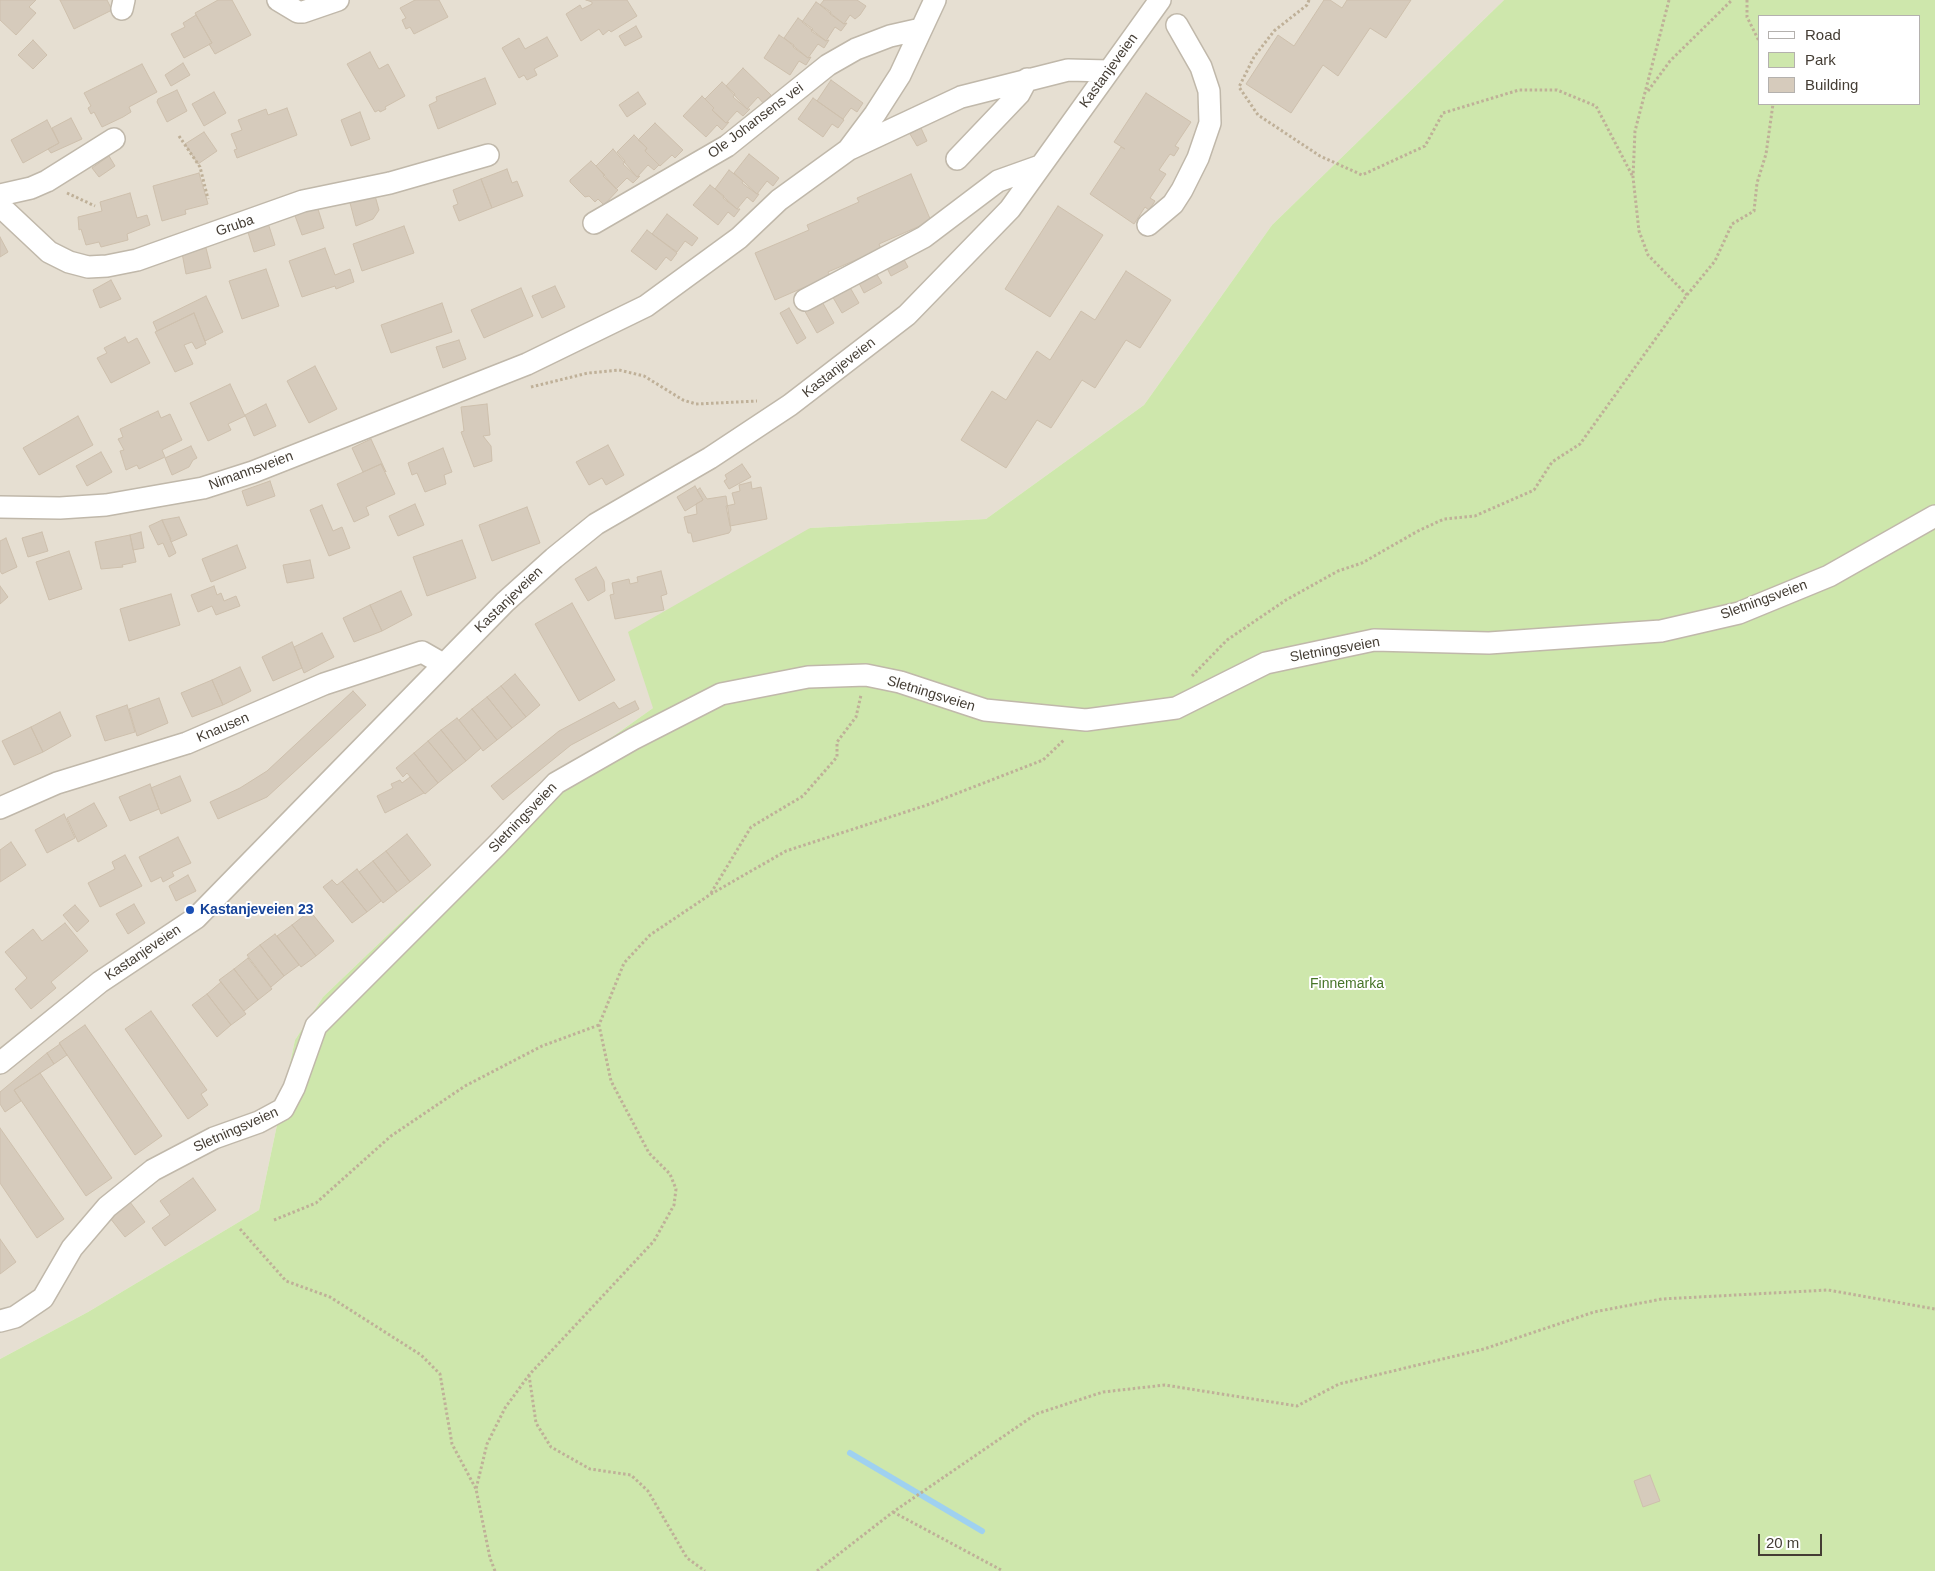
<!DOCTYPE html>
<style>
body{margin:0}
#map{position:relative;width:1935px;height:1571px;overflow:hidden;background:#f2ede4;font-family:Arial,sans-serif}
canvas{display:block}
.legend{position:absolute;left:1758px;top:15px;width:162px;height:90px;box-sizing:border-box;background:#fff;border:1px solid #b4b1ae;margin:0;padding:6px 9px;list-style:none;font-size:15px;color:#443d34}
.legend li{display:flex;align-items:center;gap:10px;height:25px}
.legend b{width:25px;border:1px solid #b4b1ae}
.scale{position:absolute;left:1758px;top:1534px;width:64px;height:22px;box-sizing:border-box;border:2px solid #443d34;border-top:0;padding-left:6px;font-size:15px;line-height:18px;white-space:nowrap;color:#443d34;-webkit-text-stroke:4px #fff;paint-order:stroke}
</style>
<div id="map">
<canvas width="1935" height="1571"></canvas>
<ul class="legend">
<li><b style="height:6px;background:#fff"></b>Road</li>
<li><b style="height:14px;background:#cee7ac"></b>Park</li>
<li><b style="height:14px;background:#d6cbbc"></b>Building</li>
</ul>
<div class="scale">20 m</div>
</div>
<script>
const context = document.querySelector('canvas').getContext('2d');
context.lineJoin = 'round';
function fillPath(path, color) {
  context.fillStyle = color;
  context.fill(path, 'evenodd');
}
function shape(rows) {
  const path = new Path2D();
  for (const r of rows) {
    path.moveTo(r[0], r[1]);
    for (let i = 2; i < r.length; i += 2) path.lineTo(r[i], r[i + 1]);
  }
  return path;
}
function stroke(path, color, width, dash) {
  context.strokeStyle = color;
  context.lineWidth = width;
  context.lineCap = dash ? 'butt' : 'round';
  context.setLineDash(dash || []);
  context.stroke(path);
}
function drawText(font, color, halo, rows, align = 'center') {
  context.font = font + ' Arial,sans-serif';
  context.lineWidth = 4;
  context.setLineDash([]);
  context.textBaseline = 'middle';
  context.strokeStyle = halo;
  context.fillStyle = color;
  for (const [text, x, y, turn = 0] of rows) {
    context.save();
    context.translate(x, y);
    context.rotate((+turn || 0) * Math.PI / 180);
    context.textAlign = isNaN(turn) ? turn : align;
    if (halo) context.strokeText(text, 0, 0);
    context.fillText(text, 0, 0);
    context.restore();
  }
}
fillPath(shape([
 [0,0,1504,0,1272,225,1144,405,986,519,810,528,653,708,556,777,466,860,323,997,295,1040,259,1210,88,1312,0,1359]
]), '#e6dfd2');
fillPath(shape([
 [1504,0,1935,0,1935,1571,0,1571,0,1359,88,1312,259,1210,295,1040,323,997,466,860,556,777,653,708,628,632,810,528,986,519,1144,405,1272,225],
 [1759,16,1919,16,1919,104,1759,104]
]), '#cee7ac');
stroke(shape([
 [850,1453,982,1531]
]), '#9fd1f0', 6);
const building = shape([
 [0,0,36,0,29,7,36,13,16,35,0,20,0,0],
 [60,0,107,0,112,10,74,29,60,0],
 [218,0,232,0,251,35,215,54,209,44,212,43,195,13,218,0],
 [415,0,439,0,448,17,414,34,410,27,406,29,402,20,406,18,400,8,415,0],
 [586,0,627,0,637,16,611,32,609,30,603,35,599,29,581,41,566,14,580,5,582,9,592,4,592,2,586,0],
 [824,0,857,0,866,6,860,15,855,19,850,15,844,24,820,5,824,0],
 [1324,0,1330,0,1342,8,1347,0,1411,0,1386,38,1370,28,1338,76,1323,65,1291,113,1246,84,1278,35,1294,46,1324,0],
 [816,2,831,12,830,14,844,24,847,23,841,31,835,27,826,41,802,22,816,2],
 [196,15,212,43,184,58,171,34,185,27,183,23,196,15],
 [798,18,813,29,811,31,826,41,829,40,824,48,818,44,808,58,784,38,798,18],
 [636,26,642,37,625,46,619,36,636,26],
 [779,35,794,45,793,47,808,58,811,57,806,65,799,61,790,75,764,58,779,35],
 [547,37,558,56,534,69,537,75,527,80,524,75,519,78,502,48,519,38,525,49,547,37],
 [33,40,47,55,33,69,18,55,33,40],
 [370,52,379,69,388,64,405,96,385,107,386,109,380,112,379,110,375,112,347,64,370,52],
 [183,63,190,75,171,86,165,75,183,63],
 [142,64,157,92,129,107,131,112,123,117,102,127,94,112,91,114,88,108,91,106,84,93,142,64],
 [743,68,771,95,763,103,758,97,747,109,726,86,743,68],
 [485,78,496,104,438,129,429,105,437,101,436,97,485,78],
 [831,80,863,103,857,112,851,108,843,119,817,101,831,80],
 [722,82,735,94,733,97,747,109,750,109,743,116,737,111,726,123,712,110,714,108,705,99,722,82],
 [177,90,187,111,167,122,157,102,158,99,177,90],
 [214,92,226,113,204,126,192,104,214,92],
 [638,92,646,104,627,117,619,105,638,92],
 [1146,93,1191,122,1175,146,1179,148,1174,156,1170,154,1159,170,1166,174,1150,198,1155,201,1149,210,1145,207,1134,224,1090,194,1121,147,1125,149,1114,142,1146,93],
 [702,96,714,108,712,110,726,123,729,122,722,130,717,125,706,137,683,116,702,96],
 [813,98,844,120,838,128,832,124,823,137,798,119,813,98],
 [287,108,297,135,237,158,234,150,237,149,231,134,242,130,238,120,266,109,268,115,287,108],
 [360,112,370,139,351,146,341,120,360,112],
 [71,118,82,139,51,153,48,149,59,143,52,128,71,118],
 [47,120,59,143,23,163,11,140,47,120],
 [655,123,683,150,675,158,672,155,660,166,645,151,647,148,638,140,655,123],
 [921,128,927,141,917,146,910,134,921,128],
 [204,132,217,151,198,164,185,144,204,132],
 [634,135,647,148,645,151,659,165,654,170,648,165,637,177,623,164,625,161,617,152,634,135],
 [613,149,637,177,640,176,633,183,627,178,616,189,596,166,613,149],
 [749,154,779,178,773,186,767,181,757,194,734,173,749,154],
 [109,156,115,166,99,177,92,168,109,156],
 [591,161,605,175,603,176,618,190,604,205,598,199,595,202,589,196,585,197,570,182,570,180,591,161],
 [507,169,512,183,517,181,523,196,492,208,481,179,507,169],
 [729,170,743,181,742,183,757,194,759,194,753,202,747,197,737,209,715,189,729,170],
 [199,173,208,204,185,210,186,214,162,221,153,186,199,173],
 [911,174,931,221,879,244,881,249,828,272,830,276,775,300,755,253,809,230,807,225,859,202,857,198,911,174],
 [481,179,492,208,459,221,453,206,458,204,453,190,481,179],
 [710,185,724,196,723,198,737,209,740,209,734,217,728,212,718,225,693,205,710,185],
 [374,192,379,210,373,219,356,226,349,199,374,192],
 [130,193,137,218,147,215,150,225,127,234,128,240,101,247,99,242,86,245,81,229,79,230,78,217,102,211,100,202,130,193],
 [317,206,324,228,302,235,294,213,317,206],
 [1058,206,1103,235,1050,317,1005,289,1058,206],
 [667,214,698,238,692,246,685,241,677,252,652,234,667,214],
 [268,223,275,245,254,252,247,229,268,223],
 [404,226,414,253,362,271,353,244,404,226],
 [647,230,677,253,671,261,666,257,656,270,631,251,647,230],
 [0,237,8,252,0,257,0,237],
 [206,248,211,268,186,274,182,253,206,248],
 [325,248,335,275,350,269,354,282,336,289,335,286,302,297,289,261,325,248],
 [901,254,908,267,891,276,885,264,901,254],
 [266,269,279,306,242,319,229,281,266,269],
 [874,270,882,283,864,293,857,279,874,270],
 [1126,271,1171,300,1140,348,1126,340,1095,388,1082,380,1051,428,1037,420,1006,468,961,440,992,391,1006,400,1037,351,1050,360,1081,311,1095,320,1126,271],
 [111,280,121,299,100,308,93,290,111,280],
 [848,284,859,303,842,313,831,294,848,284],
 [555,286,565,307,542,318,532,296,555,286],
 [521,288,533,316,484,338,471,310,521,288],
 [206,296,223,332,205,341,194,313,157,331,153,322,206,296],
 [820,298,834,323,817,333,803,308,820,298],
 [442,303,452,332,391,353,381,325,442,303],
 [789,308,806,338,797,344,780,313,789,308],
 [194,313,206,344,196,349,192,342,184,345,193,364,175,372,155,332,194,313],
 [125,337,128,343,137,338,150,363,111,383,97,358,107,353,104,348,125,337],
 [459,340,466,359,443,368,436,347,459,340],
 [315,366,337,409,309,423,287,381,315,366],
 [230,384,245,416,228,424,231,430,208,441,190,403,230,384],
 [266,404,276,426,254,436,245,415,266,404],
 [487,404,490,435,483,436,491,446,492,461,474,467,461,432,464,431,461,407,487,404],
 [158,411,161,418,170,414,182,440,162,450,165,457,139,469,137,465,126,470,120,451,124,450,118,439,123,437,120,429,158,411],
 [78,416,93,445,39,475,23,448,78,416],
 [371,439,386,472,381,464,363,472,352,448,371,439],
 [608,445,624,475,606,485,602,478,589,485,576,462,608,445],
 [191,446,197,458,193,460,189,467,172,475,165,458,191,446],
 [443,448,452,472,444,475,446,484,425,492,417,473,412,475,408,463,443,448],
 [101,452,112,472,87,486,76,466,101,452],
 [381,464,395,494,366,507,369,515,354,522,337,484,381,464],
 [742,464,751,477,729,489,724,481,727,479,725,475,742,464],
 [270,481,275,496,247,506,242,491,270,481],
 [751,482,752,489,761,487,767,519,730,526,726,506,735,504,732,493,740,491,739,485,751,482],
 [695,486,703,500,685,511,677,497,695,486],
 [700,488,707,499,726,496,731,530,729,533,693,542,691,533,688,533,684,517,697,514,696,504,703,500,697,490,700,488],
 [415,504,424,525,398,536,389,516,415,504],
 [322,505,333,531,342,527,350,548,329,556,310,510,322,505],
 [527,507,540,543,492,561,479,525,527,507],
 [179,517,187,535,171,542,170,539,171,539,162,520,179,517],
 [162,520,176,553,169,557,163,543,158,545,149,526,162,520],
 [42,532,48,551,28,557,22,538,42,532],
 [141,532,144,548,133,550,130,535,141,532],
 [130,535,136,562,122,565,123,567,101,569,95,542,130,535],
 [6,538,17,567,2,574,0,571,0,541,6,538],
 [462,540,476,578,427,596,413,557,462,540],
 [237,545,246,568,211,582,202,559,237,545],
 [69,551,82,589,49,600,36,562,69,551],
 [310,560,314,578,287,583,283,565,310,560],
 [596,567,604,581,605,591,588,601,575,579,596,567],
 [661,571,667,594,661,596,664,610,615,619,610,595,614,594,612,583,629,579,630,584,638,582,637,577,661,571],
 [0,586,8,597,0,604,0,586],
 [214,586,217,595,221,593,224,601,236,596,240,606,216,615,212,606,198,612,191,595,214,586],
 [401,591,412,615,382,631,370,605,401,591],
 [171,594,180,625,129,641,120,609,171,594],
 [572,603,615,680,579,701,535,624,572,603],
 [370,605,382,631,354,642,343,618,370,605],
 [322,633,334,657,304,673,294,647,322,633],
 [292,642,302,668,273,681,262,657,292,642],
 [240,667,251,691,223,705,212,680,240,667],
 [515,674,540,705,526,717,501,686,515,674],
 [212,680,223,705,192,717,181,693,212,680],
 [501,686,526,717,512,728,487,697,501,686],
 [353,691,366,705,329,740,267,797,218,819,210,802,240,788,267,771,353,691],
 [487,697,512,728,497,740,472,709,487,697],
 [159,698,168,723,137,736,129,709,159,698],
 [635,701,639,709,571,745,503,800,491,786,559,731,614,702,619,709,635,701],
 [127,705,135,732,105,741,96,716,127,705],
 [472,709,497,740,483,751,459,720,472,709],
 [60,712,71,736,43,752,31,727,60,712],
 [457,718,481,748,466,761,441,730,457,718],
 [31,727,43,752,14,765,2,741,31,727],
 [441,730,466,761,453,771,428,741,441,730],
 [428,741,453,771,438,783,414,753,428,741],
 [414,753,438,783,425,794,407,773,403,777,396,768,414,753],
 [180,776,191,801,161,814,151,788,180,776],
 [410,777,424,793,385,813,377,796,393,788,391,784,400,780,402,783,410,777],
 [150,784,159,809,130,821,119,797,150,784],
 [94,803,107,826,78,842,67,818,94,803],
 [64,814,75,838,47,853,35,830,64,814],
 [407,834,431,865,410,882,386,851,407,834],
 [178,837,191,863,172,872,174,876,163,882,161,877,151,882,139,857,178,837],
 [11,842,26,865,0,882,0,850,11,842],
 [386,851,410,882,397,892,373,861,386,851],
 [125,855,142,886,100,907,88,883,115,869,112,862,125,855],
 [373,861,397,892,383,903,359,872,373,861],
 [357,869,381,901,367,912,342,881,357,869],
 [188,875,196,891,176,901,169,886,188,875],
 [332,880,337,885,342,881,367,912,352,923,323,887,332,880],
 [134,904,145,923,128,934,116,914,134,904],
 [75,905,89,921,77,932,63,915,75,905],
 [310,911,334,941,316,956,292,925,310,911],
 [65,923,88,951,51,982,56,988,31,1009,15,989,27,978,5,952,33,929,42,941,65,923],
 [292,925,316,956,301,967,277,936,292,925],
 [275,934,299,965,284,976,260,945,275,934],
 [260,945,284,976,271,987,247,955,260,945],
 [248,958,272,989,258,1000,234,969,248,958],
 [234,969,258,1000,244,1011,219,980,234,969],
 [221,982,246,1014,231,1025,207,994,221,982],
 [207,994,231,1025,217,1037,192,1005,207,994],
 [151,1011,207,1090,201,1094,208,1105,188,1119,125,1029,151,1011],
 [85,1025,162,1136,135,1155,59,1043,85,1025],
 [60,1044,67,1055,54,1064,47,1053,60,1044],
 [47,1053,54,1064,14,1090,21,1101,5,1112,0,1104,0,1092,47,1053],
 [40,1073,112,1178,86,1196,14,1090,40,1073],
 [0,1128,64,1219,37,1238,0,1183,0,1128],
 [193,1178,216,1210,165,1246,152,1228,170,1215,160,1201,193,1178],
 [130,1202,145,1222,125,1237,110,1218,130,1202],
 [0,1239,16,1262,0,1274,0,1239],
 [1650,1475,1660,1501,1643,1507,1634,1481,1650,1475]
]);
fillPath(building, '#d6cbbc');
stroke(building, '#cec0ad', 1);
const minor = shape([
 [278,0,298,12,303,12,338,0],
 [122,9,124,0],
 [850,149,961,97,1068,70,1109,71],
 [957,159,1019,94,1027,79],
 [0,195,31,188,47,181,114,139],
 [0,206,49,252,69,262,88,267,107,266,137,260,303,201,390,183,488,155],
 [594,223,727,146,828,65,856,49,890,36,921,29],
 [1148,225,1173,204,1182,190,1198,158,1210,123,1209,91,1201,67,1177,25],
 [805,300,924,237,998,181,1040,166],
 [0,507,60,508,106,505,203,488,253,472,527,364,646,306,739,238,779,200,848,150,875,114,900,75,935,0],
 [0,808,57,783,187,743,324,684,422,652,443,664],
 [0,1063,100,982,196,918,505,602,554,558,596,524,710,458,790,405,907,315,1010,209,1160,0],
 [0,1321,15,1317,43,1298,72,1248,107,1207,153,1170,214,1138,259,1122,283,1109,294,1088,316,1026,497,845,556,783,633,739,721,694,808,677,866,675,900,682,985,710,1086,720,1176,708,1266,663,1374,640,1489,643,1661,631,1739,613,1829,576,1935,516]
]);
stroke(minor, '#c0b8aa', 24);
stroke(shape([
 [1309,0,1307,5,1274,31,1254,57,1239,87,1258,115,1320,156,1362,175,1425,146,1443,113,1519,90,1557,90,1596,106,1633,177],
 [1669,0,1635,131,1633,177,1639,231,1648,255,1687,295],
 [1747,0,1747,17,1759,41],
 [1648,91,1670,61,1732,0],
 [179,136,200,167,208,199],
 [67,193,95,206],
 [531,387,588,373,619,370,644,376,683,400,696,404,757,401],
 [1192,676,1227,640,1286,600,1338,571,1362,563,1418,531,1444,519,1475,516,1534,490,1552,462,1580,444,1687,295,1715,261,1732,224,1754,211,1757,183,1766,154,1773,104],
 [711,893,751,827,803,796,837,757,837,742,856,717,861,695],
 [274,1220,316,1203,391,1136,465,1086,542,1046,599,1025],
 [240,1229,286,1281,330,1297,421,1355,440,1374,452,1444,476,1489],
 [529,1375,536,1423,551,1447,590,1469,631,1475,648,1491,687,1558,705,1571],
 [893,1512,1003,1571],
 [495,1571,490,1558,476,1489,487,1444,505,1408,529,1375,654,1241,674,1205,676,1189,670,1174,649,1153,611,1081,599,1025,624,963,650,935,711,894,786,851,927,805,1043,760,1065,739],
 [817,1571,893,1512,1036,1414,1103,1392,1165,1385,1297,1406,1339,1384,1484,1349,1594,1312,1662,1299,1828,1290,1935,1309]
]), '#bfb098', 3, [2.5, 2.5]);
stroke(minor, '#fff', 21);
for (const [x, y, r, color] of [
 [190,910,5,"#1a4fb4"]
]) {
  const dot = new Path2D();
  dot.arc(x, y, r, 0, 2 * Math.PI);
  context.fillStyle = color;
  context.fill(dot);
  stroke(dot, '#fff', 2);
}
drawText('14px', '#443d34', '#fff', [
 ["Kastanjeveien",1109,71,-54],
 ["Ole Johansens vei",756,121,-37],
 ["Gruba",235,226,-19],
 ["Kastanjeveien",839,368,-38],
 ["Nimannsveien",251,471,-20],
 ["Kastanjeveien",509,600,-44],
 ["Sletningsveien",1764,600,-20],
 ["Sletningsveien",1335,650,-10],
 ["Sletningsveien",931,694,17],
 ["Knausen",223,728,-23],
 ["Sletningsveien",523,818,-46],
 ["Kastanjeveien",143,953,-34],
 ["Sletningsveien",236,1130,-24]
]);
drawText('bold 14px', '#164399', '#fff', [
 ["Kastanjeveien 23",200,910]
], 'left');
drawText('14px', '#477528', '#fff', [
 ["Finnemarka",1347,984]
]);
</script>
